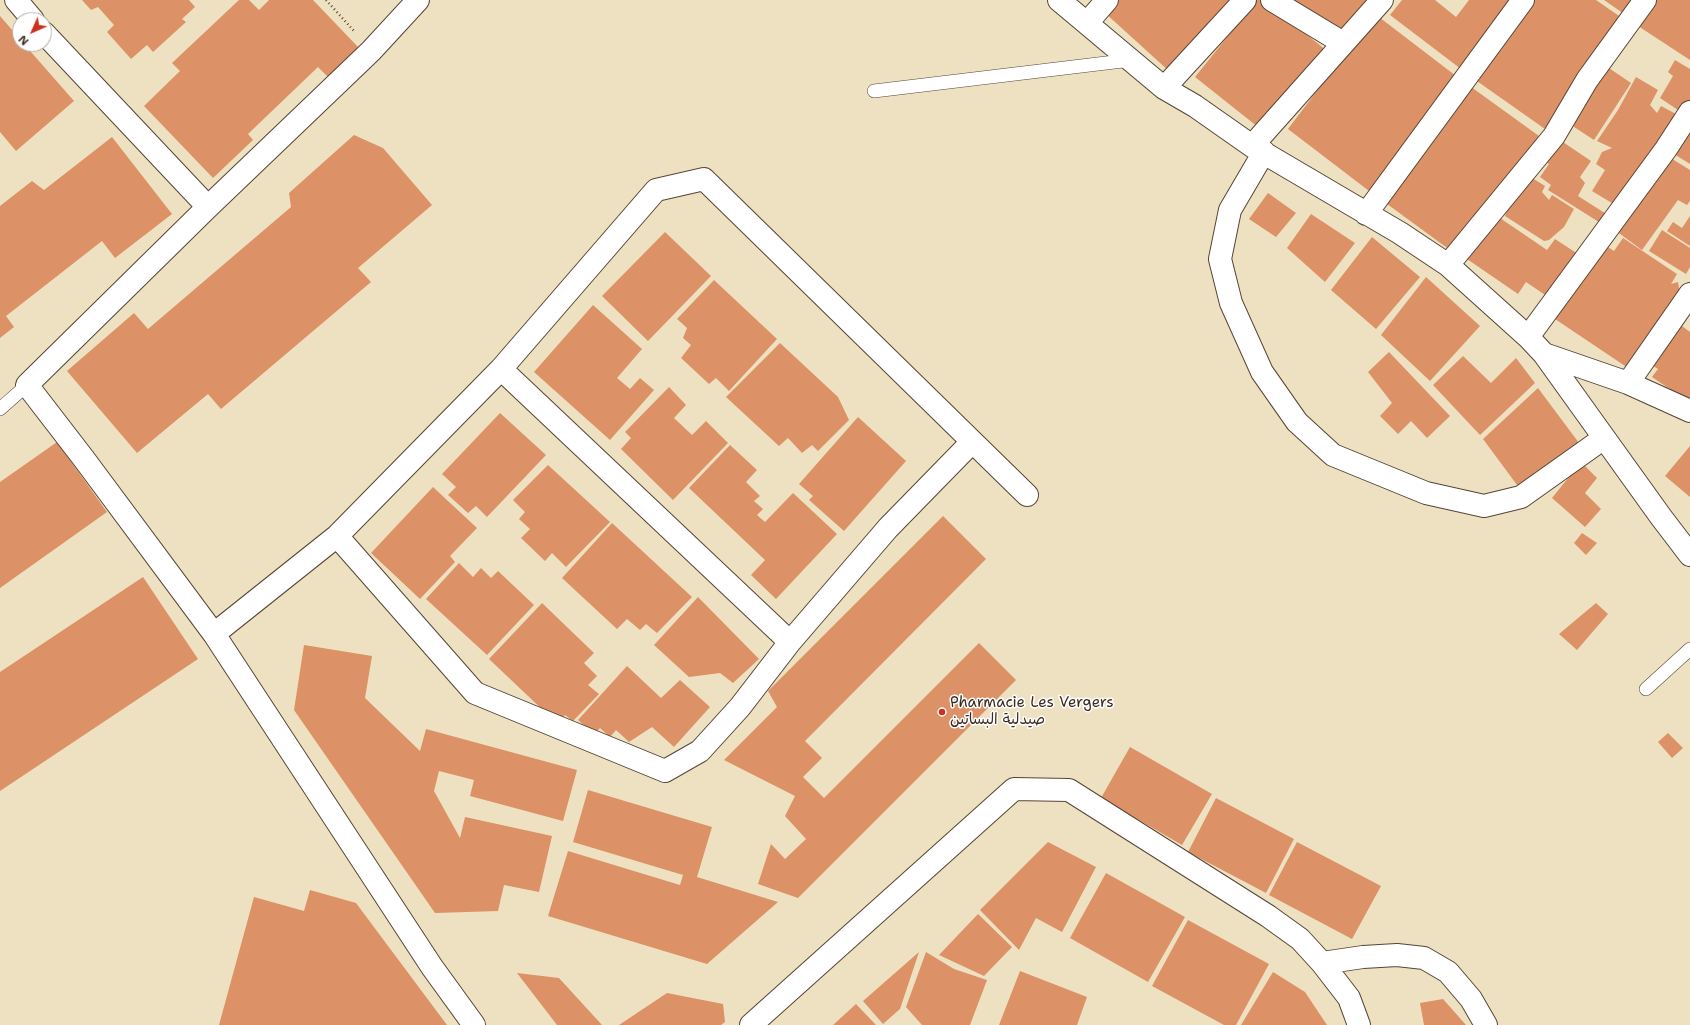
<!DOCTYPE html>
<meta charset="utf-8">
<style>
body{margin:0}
#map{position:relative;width:1690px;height:1025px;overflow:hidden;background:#eee1c1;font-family:"Shantell Sans",sans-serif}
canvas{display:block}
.north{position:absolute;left:12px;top:12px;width:40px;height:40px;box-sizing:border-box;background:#fff;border:1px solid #b1aaa5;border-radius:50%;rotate:225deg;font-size:11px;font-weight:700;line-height:16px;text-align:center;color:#3b2a1e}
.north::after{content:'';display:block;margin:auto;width:14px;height:18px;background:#c8321e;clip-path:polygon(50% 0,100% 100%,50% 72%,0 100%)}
</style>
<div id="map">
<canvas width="1690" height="1025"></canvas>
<div class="north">N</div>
</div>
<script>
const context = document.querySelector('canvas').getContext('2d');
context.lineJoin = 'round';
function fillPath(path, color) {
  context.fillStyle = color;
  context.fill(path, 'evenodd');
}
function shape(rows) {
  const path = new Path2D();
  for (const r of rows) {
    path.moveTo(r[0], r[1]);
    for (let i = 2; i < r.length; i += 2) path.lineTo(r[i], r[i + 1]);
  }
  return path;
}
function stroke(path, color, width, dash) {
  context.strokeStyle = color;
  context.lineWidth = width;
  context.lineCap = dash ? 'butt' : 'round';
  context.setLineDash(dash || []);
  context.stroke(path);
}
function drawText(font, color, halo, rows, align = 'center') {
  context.font = font + ' "Shantell Sans","Playpen Sans Arabic",sans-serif';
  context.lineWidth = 3;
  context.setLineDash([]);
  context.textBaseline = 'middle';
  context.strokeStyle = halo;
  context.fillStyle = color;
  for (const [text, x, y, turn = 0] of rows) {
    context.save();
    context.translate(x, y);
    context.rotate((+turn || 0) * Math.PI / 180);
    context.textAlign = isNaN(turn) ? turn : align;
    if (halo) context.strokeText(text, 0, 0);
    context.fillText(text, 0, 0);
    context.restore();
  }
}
fillPath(shape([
 [82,0,189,0,195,7,182,19,186,22,153,52,147,45,131,59,107,32,114,25,98,7,91,10],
 [239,0,249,0,259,10,269,0,313,0,359,48,329,78,318,67,248,134,253,140,213,178,144,106,180,71,172,63],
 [1115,0,1235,0,1170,72,1104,12],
 [1257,0,1264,0,1327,51,1263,131,1195,77],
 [1283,0,1372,0,1342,35],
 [1402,0,1435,0,1456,17,1469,0,1511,0,1461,69,1390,15],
 [1529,0,1596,0,1622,18,1545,129,1474,79],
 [1604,0,1642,0,1630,18],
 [1651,0,1690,0,1690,60,1635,24],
 [1375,14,1460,79,1373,194,1288,129],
 [0,16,20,39,20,44,24,44,74,101,16,151,0,132],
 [1675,60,1690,69,1690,104,1684,114,1660,98,1673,76,1668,72],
 [1603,64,1631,83,1594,140,1565,121],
 [1636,77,1658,90,1650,105,1657,113,1661,106,1676,114,1620,208,1592,191,1605,170,1596,164,1602,152,1612,148,1597,141,1618,110],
 [1467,84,1539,136,1454,253,1383,201],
 [1690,129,1690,164,1674,154],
 [354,135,383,148,432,205,358,268,371,282,221,409,208,394,137,453,67,371,134,313,148,329,291,207,289,193],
 [1554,136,1591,161,1580,177,1585,183,1578,196,1611,217,1602,224,1548,190,1551,185,1540,177,1549,164,1540,158],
 [112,137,172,214,115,258,102,241,6,316,14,327,0,338,0,206,32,181,44,190],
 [1669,157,1690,170,1690,201,1687,205,1678,200,1642,250,1612,228],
 [1529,176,1545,186,1542,192,1549,200,1552,195,1574,209,1564,227,1549,240,1544,241,1505,216,1510,204],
 [1268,193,1296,213,1276,237,1249,219],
 [1311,214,1355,243,1325,282,1287,248],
 [1497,216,1547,250,1555,239,1581,256,1551,299,1526,282,1518,294,1467,259],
 [1690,216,1690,246,1667,231,1673,222,1682,228],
 [1662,230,1690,248,1690,267,1686,274,1649,251],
 [665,232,711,276,648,341,602,296],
 [1372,237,1420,277,1376,329,1331,290],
 [1623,238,1677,274,1671,284,1678,282,1680,294,1634,372,1555,319,1605,245,1614,251],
 [1426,277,1480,326,1430,381,1381,335],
 [714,280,777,339,729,391,716,378,709,384,681,358,691,345,683,338,687,328,677,319],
 [593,305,642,349,617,378,630,389,640,378,654,390,610,440,534,372],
 [1680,321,1682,326,1690,332,1690,398,1674,392,1652,377,1658,369,1650,364],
 [780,343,838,397,849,420,818,451,812,445,802,453,788,438,779,446,726,397],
 [1389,352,1450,416,1427,438,1411,421,1398,434,1380,416,1392,403,1368,372],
 [1463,356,1491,383,1516,358,1535,383,1480,435,1433,385],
 [669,387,686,405,674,418,692,435,706,421,728,443,673,500,621,449,631,438,625,432],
 [1538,388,1582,447,1520,489,1483,439],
 [500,413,546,455,487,517,476,506,468,513,448,495,456,487,442,474],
 [858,417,906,461,844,531,809,500,813,496,799,484],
 [57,442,107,512,0,588,0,482],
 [730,445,757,470,746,482,760,496,754,501,763,509,757,515,765,522,793,493,837,534,776,599,751,575,765,560,689,488],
 [1690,446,1690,497,1665,476],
 [1581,462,1597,478,1585,493,1601,509,1585,527,1552,498],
 [548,465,610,522,566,567,552,553,545,561,521,538,530,529,519,519,525,512,513,500],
 [433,487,477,528,450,556,455,562,420,599,371,553],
 [943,516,986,559,805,741,822,758,803,777,824,798,979,643,1016,680,798,898,758,884,771,844,785,859,806,839,785,816,795,796,724,760,777,707,768,691],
 [612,523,692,597,657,633,646,624,640,630,627,619,617,629,562,578],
 [1582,533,1597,543,1586,555,1574,543],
 [459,563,473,577,481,568,491,578,498,571,534,605,487,655,426,599],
 [143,577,198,659,0,791,0,672],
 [698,597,759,659,733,683,720,673,689,677,654,645],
 [542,603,594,653,584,663,597,676,588,685,599,694,573,721,565,715,560,721,549,711,547,714,489,659],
 [1596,603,1608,614,1577,650,1559,634],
 [304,645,372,656,365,698,420,751,426,729,577,770,563,821,470,796,474,780,439,771,434,791,460,838,465,817,552,836,539,892,504,885,498,911,435,913,294,710],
 [627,666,661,698,680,680,710,707,674,747,652,727,629,742,616,730,610,737,600,728,594,734,578,720],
 [1668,733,1683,748,1672,758,1658,742],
 [1130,747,1212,794,1182,845,1101,798],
 [588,790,712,827,697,877,778,902,707,964,548,916,568,851,680,885,683,875,573,842],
 [1216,798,1294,839,1266,893,1188,852],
 [1048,842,1096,867,1062,932,1036,918,1019,950,980,910],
 [1297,842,1381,886,1352,939,1269,895],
 [1106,873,1185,917,1148,982,1070,938],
 [310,890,356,903,447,1025,219,1025,254,897,304,911],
 [978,914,1012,947,984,976,939,955],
 [1188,920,1269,964,1236,1025,1224,1025,1152,986],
 [919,952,900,1009,883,1024,863,1001],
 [926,952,954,969,987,980,970,1025,922,1025,906,1007],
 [1020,971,1087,997,1077,1025,999,1025],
 [1273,972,1305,992,1327,1025,1241,1025],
 [517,973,559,978,602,1025,557,1025],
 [667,993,723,1004,725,1022,721,1025,619,1025],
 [1443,999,1466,1025,1424,1025,1420,1003],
 [856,1004,876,1025,833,1025]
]), '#dc9166');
const lane = shape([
 [874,91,1131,60],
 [0,409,27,385],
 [1646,689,1690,649]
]);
const street = shape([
 [16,0,33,20],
 [418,0,371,51,208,207,27,385,84,459,214,634,432,967,474,1025],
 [1059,0,1164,88,1195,106,1252,146,1400,233,1448,265,1528,337,1544,354,1661,517,1690,555],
 [1272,0,1343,43],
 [1087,23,1107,0],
 [44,33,208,207],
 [1164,88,1245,0],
 [1252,146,1382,0],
 [1264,152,1230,210,1220,259,1231,303,1262,372,1297,422,1333,455,1426,493,1484,506,1521,497,1604,438],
 [1366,214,1523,0],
 [1448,265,1554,136,1587,80,1645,0],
 [1528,337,1666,149,1690,112],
 [1544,354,1628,383,1690,411],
 [501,369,790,642],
 [1628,383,1690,294],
 [337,536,475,693,665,771,700,751,740,707,790,642,888,528,972,442],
 [214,634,337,536,501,369,656,190,704,179,1027,495],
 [1322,963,1363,957,1397,955,1424,958,1448,972,1471,999,1486,1025],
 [751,1025,1014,789,1069,790,1268,916,1300,939,1322,963,1349,998,1359,1025]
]);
stroke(lane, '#564536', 14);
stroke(street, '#564536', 24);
stroke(shape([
 [326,0,354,31]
]), '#564536', 2.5, [1, 3]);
stroke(lane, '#fff', 13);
stroke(street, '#fff', 22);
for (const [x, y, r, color] of [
 [942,712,4,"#c8321e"]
]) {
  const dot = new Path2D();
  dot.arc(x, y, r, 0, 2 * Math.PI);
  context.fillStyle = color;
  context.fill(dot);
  stroke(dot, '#fff', 1.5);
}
drawText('15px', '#3b2a1e', '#fff', [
 ["Pharmacie Les Vergers",950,703],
 ["صيدلية البساتين",950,720]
], 'left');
</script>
